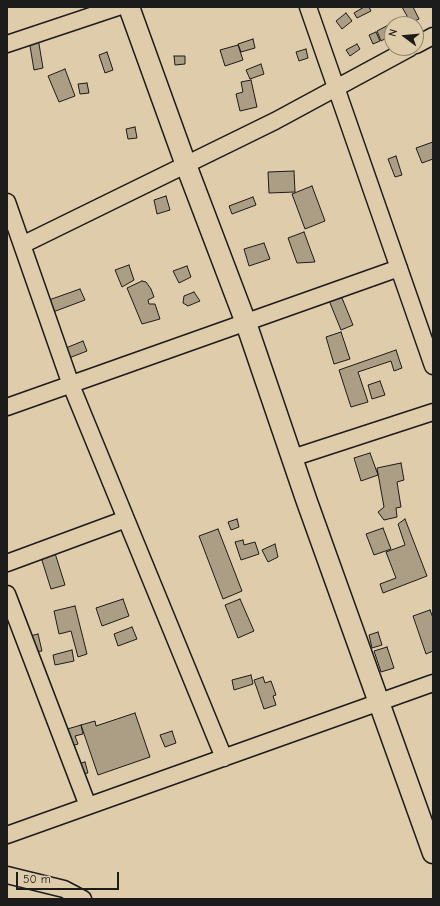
<!DOCTYPE html>
<style>
body{margin:0}
#map{position:relative;width:440px;height:906px;overflow:hidden;background:#dfccaa;font-family:"Comic Neue",sans-serif}
canvas{display:block}
.frame{position:absolute;inset:0;border:8px solid #1c1c1c;pointer-events:none}
.north{position:absolute;left:384px;top:16px;width:40px;height:40px;box-sizing:border-box;background:#dfccaa;border:1px solid #918671;border-radius:50%;rotate:286deg;font-size:11px;font-weight:700;line-height:16px;text-align:center;color:#1c1c1c}
.north::after{content:'';display:block;margin:auto;width:14px;height:18px;background:#1c1c1c;clip-path:polygon(50% 0,100% 100%,50% 72%,0 100%)}
.scale{position:absolute;left:16px;top:872px;width:103px;height:18px;box-sizing:border-box;border:2px solid #1c1c1c;border-top:0;padding-left:5px;font-size:12px;line-height:14px;white-space:nowrap;color:#1c1c1c;-webkit-text-stroke:3px #dfccaa;paint-order:stroke}
</style>
<div id="map">
<canvas width="440" height="906"></canvas>
<div class="frame"></div>
<div class="north">N</div>
<div class="scale">50 m</div>
</div>
<script>
const context = document.querySelector('canvas').getContext('2d');
context.lineJoin = 'round';
function fillPath(path, color) {
  context.fillStyle = color;
  context.fill(path, 'evenodd');
}
function shape(rows) {
  const path = new Path2D();
  for (const r of rows) {
    path.moveTo(r[0], r[1]);
    for (let i = 2; i < r.length; i += 2) path.lineTo(r[i], r[i + 1]);
  }
  return path;
}
function stroke(path, color, width, dash) {
  context.strokeStyle = color;
  context.lineWidth = width;
  context.lineCap = dash ? 'butt' : 'round';
  context.setLineDash(dash || []);
  context.stroke(path);
}
const building = shape([
 [364,7,369,7,371,11,357,18,354,13,364,7],
 [402,7,413,7,419,19,411,23,402,7],
 [346,13,352,21,342,29,336,21,346,13],
 [398,20,400,24,392,24,392,35,381,41,377,31,398,20],
 [376,32,380,41,373,44,369,35,376,32],
 [38,38,43,68,34,70,29,40,38,38],
 [253,39,255,48,241,52,238,44,253,39],
 [357,44,360,49,350,56,346,50,357,44],
 [238,45,243,60,225,66,220,50,238,45],
 [306,49,308,58,299,61,296,52,306,49],
 [107,52,113,70,105,73,99,55,107,52],
 [174,56,185,56,185,64,175,65,174,56],
 [261,64,264,74,250,79,246,70,261,64],
 [65,69,75,96,59,102,48,76,65,69],
 [251,80,257,107,240,111,236,94,243,92,241,82,251,80],
 [87,83,89,93,80,94,78,84,87,83],
 [135,127,137,138,128,139,126,129,135,127],
 [433,142,433,159,422,163,416,148,433,142],
 [396,156,402,175,395,177,388,159,396,156],
 [294,171,295,192,269,193,268,172,294,171],
 [312,186,325,221,305,229,292,194,312,186],
 [166,196,170,210,157,214,154,200,166,196],
 [253,197,256,205,232,214,229,206,253,197],
 [304,232,315,262,297,263,288,238,304,232],
 [264,243,270,259,249,266,244,249,264,243],
 [129,265,134,280,122,287,115,270,129,265],
 [187,266,191,277,179,283,173,271,187,266],
 [142,281,146,282,151,289,154,297,148,300,149,304,155,304,160,319,142,324,127,288,142,281],
 [80,289,85,300,53,312,49,300,80,289],
 [194,292,200,301,188,306,183,303,184,296,194,292],
 [328,298,342,298,353,325,341,330,328,298],
 [341,332,350,359,334,364,326,337,341,332],
 [83,341,87,351,69,358,66,348,83,341],
 [396,350,402,368,394,371,391,361,358,372,368,402,351,407,339,370,396,350],
 [380,381,385,395,372,399,368,385,380,381],
 [370,453,378,475,361,481,354,458,370,453],
 [401,463,404,480,397,482,401,507,396,508,397,517,384,520,378,512,384,507,377,468,401,463],
 [237,519,239,527,231,530,228,522,237,519],
 [405,519,427,576,383,593,380,584,396,578,386,552,405,545,398,524,405,519],
 [383,528,391,549,374,555,366,534,383,528],
 [218,529,242,591,223,599,199,536,218,529],
 [243,540,244,545,255,542,259,554,241,560,235,542,243,540],
 [275,544,278,557,268,562,262,550,275,544],
 [54,550,65,585,51,589,40,554,54,550],
 [123,599,129,616,102,626,96,608,123,599],
 [240,599,254,631,238,638,225,605,240,599],
 [75,606,87,654,78,657,71,631,59,634,54,611,75,606],
 [430,610,433,618,433,651,426,654,413,616,430,610],
 [132,627,137,639,118,646,114,634,132,627],
 [378,632,382,645,372,648,369,635,378,632],
 [38,634,42,651,34,652,30,636,38,634],
 [387,647,394,668,381,672,374,651,387,647],
 [72,650,74,661,55,665,53,655,72,650],
 [251,675,253,684,234,690,232,680,251,675],
 [263,677,265,683,271,681,276,695,273,696,276,705,264,709,254,680,263,677],
 [135,713,150,757,98,775,81,725,95,721,96,726,135,713],
 [81,725,83,734,75,736,78,744,69,747,64,730,81,725],
 [172,731,176,743,165,747,160,735,172,731],
 [85,762,88,773,81,774,78,764,85,762]
]);
fillPath(building, '#ac9e85');
stroke(building, '#1c1c1c', 1);
const minor = shape([
 [308,7,433,366],
 [7,44,118,7],
 [416,45,433,36],
 [7,202,71,385,224,758],
 [22,245,275,121,410,48],
 [7,407,399,268],
 [292,458,433,412],
 [7,563,126,519],
 [7,594,88,806],
 [7,835,433,683],
 [7,875,64,889,83,899]
]);
const tertiary = shape([
 [129,7,186,165,246,323,306,499,433,853]
]);
stroke(minor, '#1c1c1c', 19);
stroke(tertiary, '#1c1c1c', 23);
stroke(minor, '#dfccaa', 16);
stroke(tertiary, '#dfccaa', 20);
</script>
